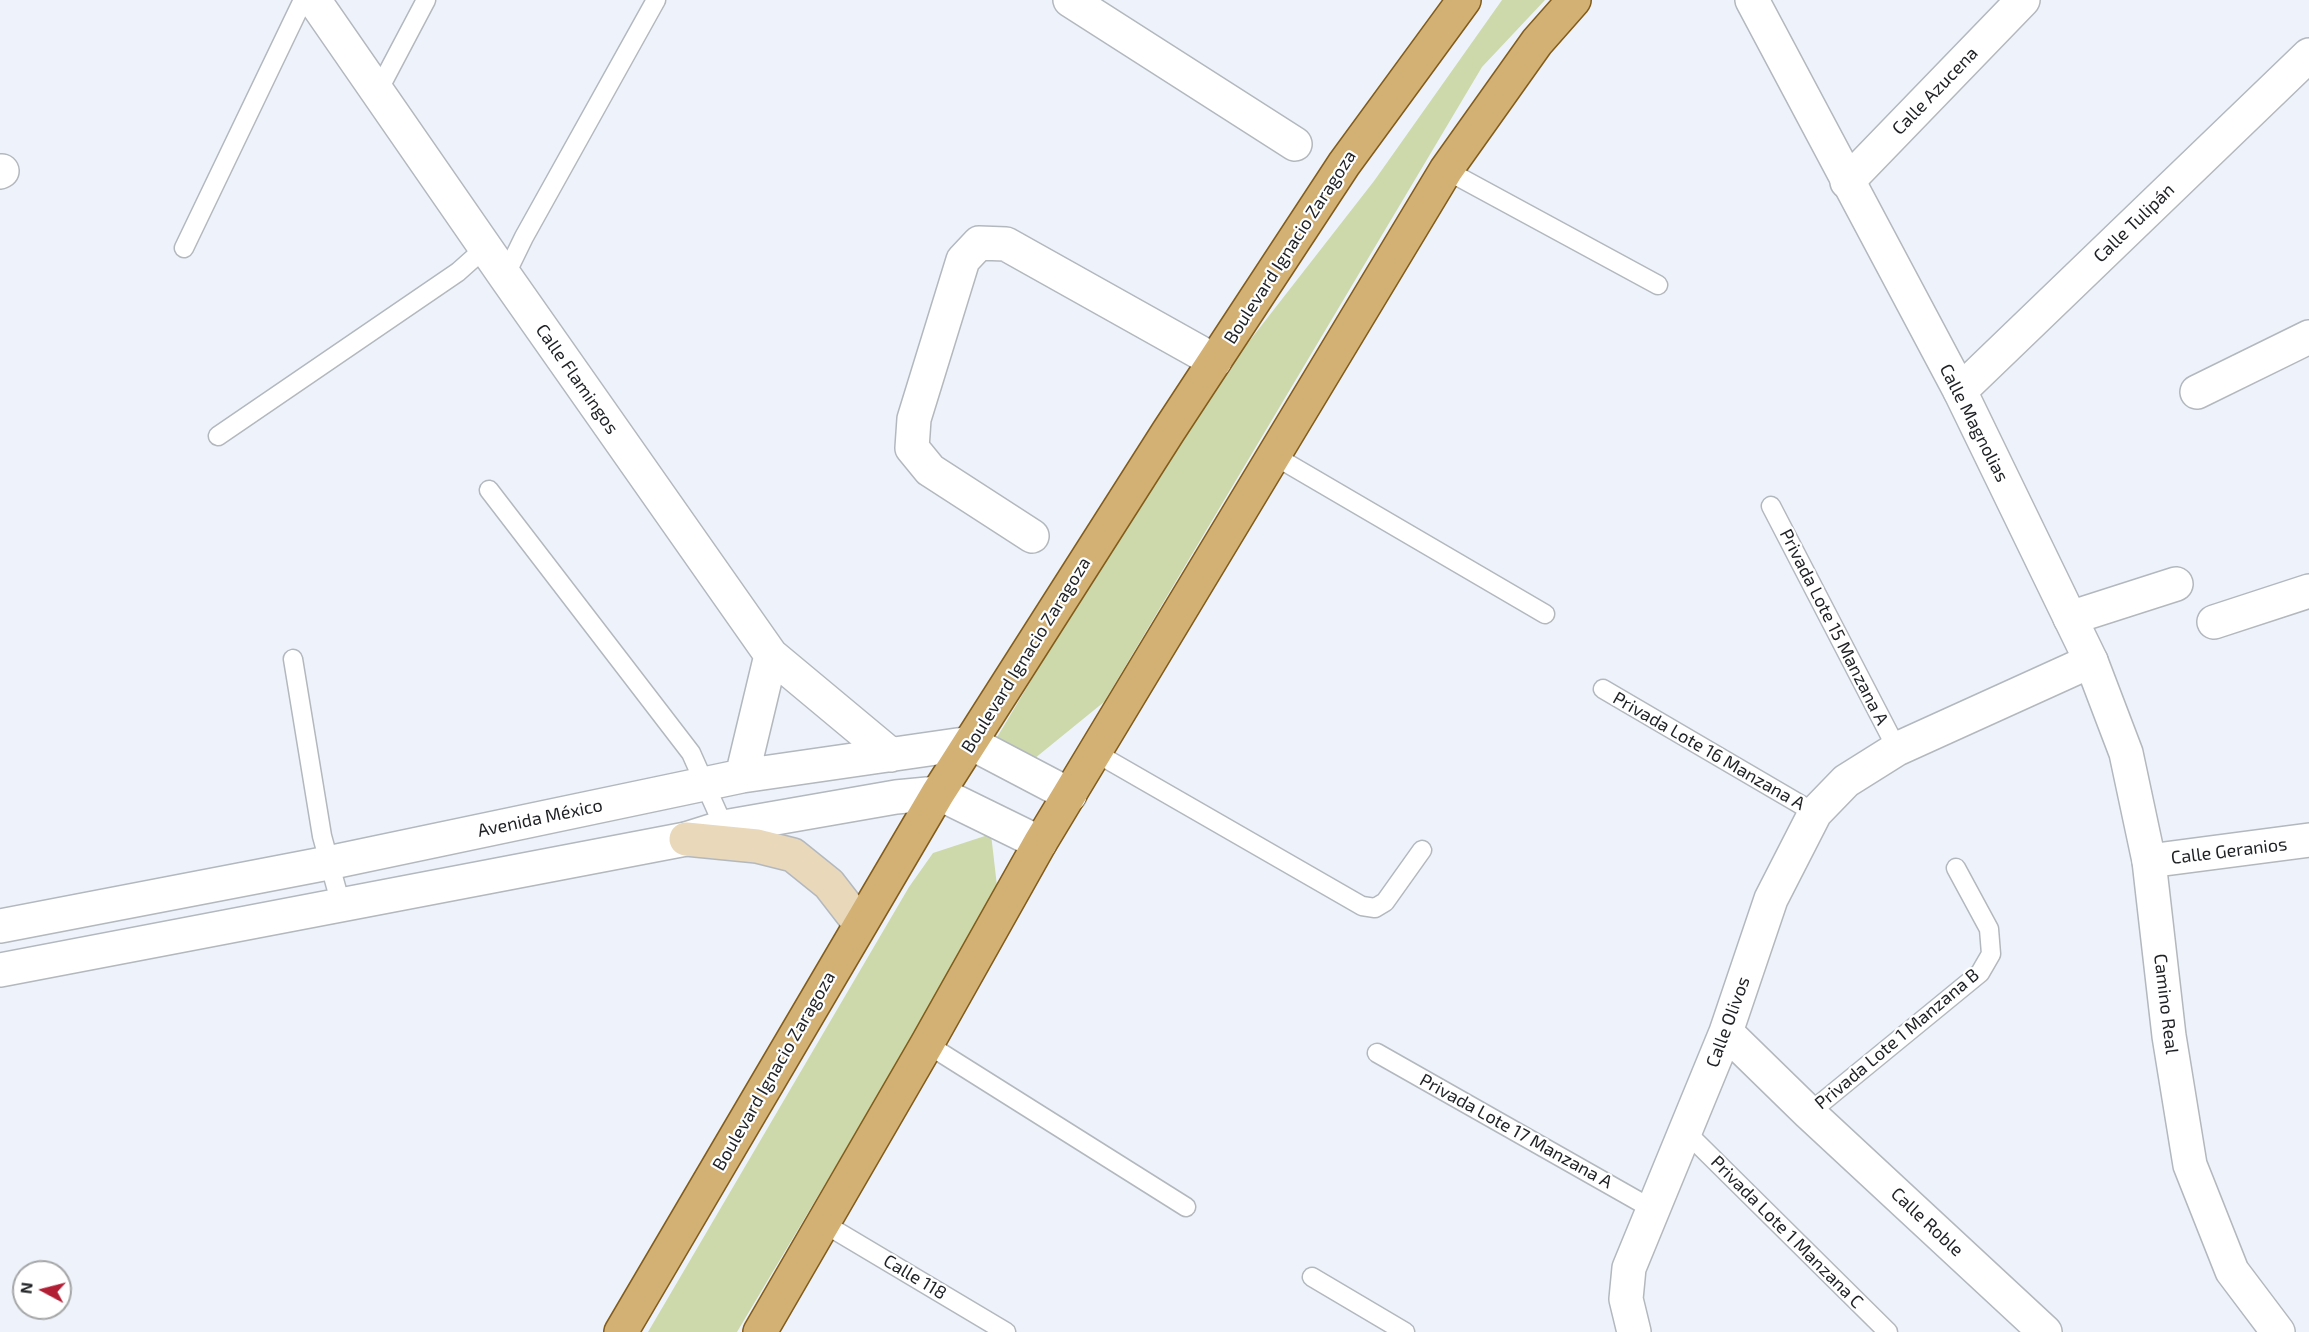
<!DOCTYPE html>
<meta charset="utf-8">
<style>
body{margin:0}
#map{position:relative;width:2309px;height:1332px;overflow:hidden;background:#eef3fb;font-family:"Exo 2",sans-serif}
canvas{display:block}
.north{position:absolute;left:12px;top:1260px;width:60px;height:60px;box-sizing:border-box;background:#fff;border:2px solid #a5a6a7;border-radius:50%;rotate:277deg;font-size:16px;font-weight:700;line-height:24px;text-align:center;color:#1e2023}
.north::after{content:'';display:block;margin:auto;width:21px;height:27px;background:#b21f35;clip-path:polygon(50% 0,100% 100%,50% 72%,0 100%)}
</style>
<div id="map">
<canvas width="2309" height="1332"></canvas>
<div class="north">N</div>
</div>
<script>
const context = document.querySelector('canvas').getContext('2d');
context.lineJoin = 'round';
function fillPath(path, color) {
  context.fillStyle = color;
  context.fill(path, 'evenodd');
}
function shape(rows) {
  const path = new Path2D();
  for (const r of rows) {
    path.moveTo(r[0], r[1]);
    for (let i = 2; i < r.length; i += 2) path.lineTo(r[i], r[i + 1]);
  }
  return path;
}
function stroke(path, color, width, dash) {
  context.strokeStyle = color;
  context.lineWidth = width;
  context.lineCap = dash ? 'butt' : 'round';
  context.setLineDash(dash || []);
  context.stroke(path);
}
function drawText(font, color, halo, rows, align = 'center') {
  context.font = font + ' "Exo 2",sans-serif';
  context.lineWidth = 4.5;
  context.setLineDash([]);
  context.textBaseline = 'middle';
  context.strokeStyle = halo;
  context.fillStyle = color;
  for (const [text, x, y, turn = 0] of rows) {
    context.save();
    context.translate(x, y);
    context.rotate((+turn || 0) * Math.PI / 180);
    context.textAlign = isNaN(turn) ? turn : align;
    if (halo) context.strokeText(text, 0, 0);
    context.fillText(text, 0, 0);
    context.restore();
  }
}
fillPath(shape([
 [1502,0,1545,0,1482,67,1104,702,1029,763,993,744,1109,550,1212,389,1374,181],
 [991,834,997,886,966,947,737,1332,648,1332,909,887,933,853]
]), '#cdd9aa');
const service = shape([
 [378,91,426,0],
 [1446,170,1658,285],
 [184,248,303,0],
 [505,276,524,237,656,0],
 [218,436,458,272,486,247],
 [1273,455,1545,614],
 [489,490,691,753,724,827],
 [1771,506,1897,749],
 [293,659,322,836,341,905],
 [1603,689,1815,813],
 [1096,753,1362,906,1375,908,1385,902,1422,850],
 [927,1044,1186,1207],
 [1377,1053,1654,1210],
 [1809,1113,1980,973,1991,954,1989,929,1956,868],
 [1686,1132,1888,1332],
 [823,1223,1006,1332],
 [1312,1277,1405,1332]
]);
const minor = shape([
 [314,0,505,276,771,655,891,755],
 [1070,0,1295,144],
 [0,172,2,171],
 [1847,182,2023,0],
 [1960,391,2309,55],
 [2197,392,2309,337],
 [1032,536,930,470,912,448,914,419,963,260,979,243,1006,244,1215,361],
 [2070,618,2176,584],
 [2214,622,2309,591],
 [742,776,771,655],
 [2149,861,2309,840],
 [0,926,328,863,742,776,971,743,1070,795],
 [0,970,686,839,724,827,896,797,938,793,1040,843],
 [1726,1032,1809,1113,2045,1332],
 [1634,1332,1626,1299,1629,1268,1726,1032,1771,899,1815,813,1846,781,1897,749,2091,661]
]);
const tertiary = shape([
 [1752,0,1960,391,2091,661,2126,753,2149,861,2169,1036,2190,1165,2232,1271,2278,1332]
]);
const secondary = shape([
 [686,839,757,846,793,855,829,884,860,924]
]);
const primary = shape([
 [621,1332,938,793,1168,432,1344,164,1464,0],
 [760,1332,927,1044,1040,843,1446,170,1537,42,1574,0]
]);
stroke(service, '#b3b8bf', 21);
stroke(minor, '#b3b8bf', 36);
stroke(tertiary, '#b3b8bf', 36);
stroke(secondary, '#b3b8bf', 36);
stroke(primary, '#815c1b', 36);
stroke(service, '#fff', 18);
stroke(minor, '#fff', 33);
stroke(tertiary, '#fff', 33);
stroke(secondary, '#e9d8b9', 33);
stroke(primary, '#d3b073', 33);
drawText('18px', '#1e2023', '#fff', [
 ["Calle Azucena",1935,91,-46],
 ["Calle Tulipán",2134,223,-44],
 ["Boulevard Ignacio Zaragoza",1290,247,-57],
 ["Calle Flamingos",577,379,55],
 ["Calle Magnolias",1974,423,63],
 ["Privada Lote 15 Manzana A",1834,627,63],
 ["Boulevard Ignacio Zaragoza",1026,655,-58],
 ["Privada Lote 16 Manzana A",1709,751,30],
 ["Avenida México",540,818,-12],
 ["Calle Geranios",2229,851,-7],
 ["Camino Real",2166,1004,83],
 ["Calle Olivos",1728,1022,-70],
 ["Privada Lote 1 Manzana B",1897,1039,-40],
 ["Boulevard Ignacio Zaragoza",774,1071,-60],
 ["Privada Lote 17 Manzana A",1516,1131,29],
 ["Calle Roble",1927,1222,43],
 ["Privada Lote 1 Manzana C",1787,1232,45],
 ["Calle 118",915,1277,31]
]);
</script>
